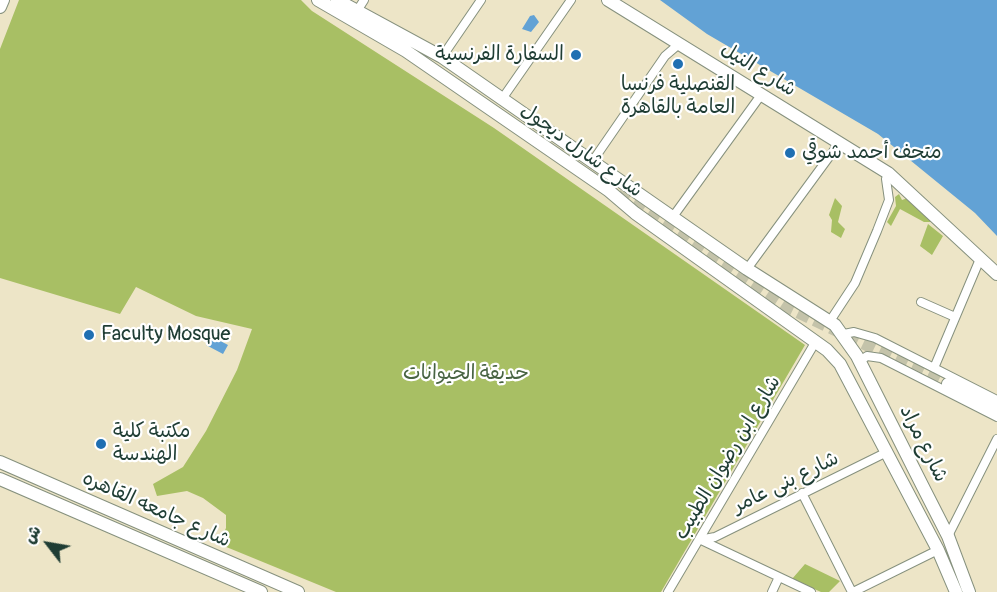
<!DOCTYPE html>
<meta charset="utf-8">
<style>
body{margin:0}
#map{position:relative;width:997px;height:592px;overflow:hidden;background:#ede5c7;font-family:Pangolin,"Playpen Sans Arabic",sans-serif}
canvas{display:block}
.north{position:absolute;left:18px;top:514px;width:60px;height:60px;-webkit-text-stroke:4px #fff;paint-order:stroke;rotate:301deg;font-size:16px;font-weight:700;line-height:24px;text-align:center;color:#1f3d34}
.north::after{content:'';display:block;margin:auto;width:21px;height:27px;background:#1f3d34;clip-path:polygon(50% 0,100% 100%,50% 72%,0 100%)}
</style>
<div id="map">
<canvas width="997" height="592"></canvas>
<div class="north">ش</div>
</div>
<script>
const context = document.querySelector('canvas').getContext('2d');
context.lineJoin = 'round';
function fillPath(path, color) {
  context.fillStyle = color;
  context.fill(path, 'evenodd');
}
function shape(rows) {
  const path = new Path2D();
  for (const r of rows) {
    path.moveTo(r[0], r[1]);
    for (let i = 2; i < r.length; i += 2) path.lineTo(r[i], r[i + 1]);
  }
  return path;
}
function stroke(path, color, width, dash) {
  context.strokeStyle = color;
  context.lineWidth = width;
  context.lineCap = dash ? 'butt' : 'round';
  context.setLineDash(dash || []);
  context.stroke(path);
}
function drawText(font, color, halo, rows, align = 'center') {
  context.font = font + ' Pangolin,"Playpen Sans Arabic",sans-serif';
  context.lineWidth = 4.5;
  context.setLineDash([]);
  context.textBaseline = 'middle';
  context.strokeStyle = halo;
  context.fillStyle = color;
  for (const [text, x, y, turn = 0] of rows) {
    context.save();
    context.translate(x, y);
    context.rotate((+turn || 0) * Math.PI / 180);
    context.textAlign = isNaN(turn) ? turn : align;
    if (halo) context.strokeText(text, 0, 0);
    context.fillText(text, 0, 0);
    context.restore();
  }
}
fillPath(shape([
 [19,0,301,0,312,11,494,128,805,345,661,592,336,592,219,544,226,528,226,515,203,498,187,491,157,496,153,484,183,467,206,431,237,370,252,329,196,316,136,287,120,314,0,278,0,49],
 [899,194,902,200,908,198,932,222,924,222,900,209,891,226,887,222,896,206,895,197],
 [835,198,842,206,838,222,845,229,841,238,831,232,832,220,829,215],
 [928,224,943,236,932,255,920,246],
 [805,564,840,581,829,592,821,592,792,579]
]), '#a8bf64');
fillPath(shape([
 [660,0,997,0,997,236,975,213,878,134,707,34],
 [534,15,539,22,531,32,522,29,530,16],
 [211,336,228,345,223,354,206,345]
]), '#62a2d5');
stroke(shape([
 [617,195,789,308,948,384]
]), '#c4c3aa', 12, [12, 6]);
const minor = shape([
 [357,11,364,0],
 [442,57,481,0],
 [502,99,571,0],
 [592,162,665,56,679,44],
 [672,218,761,95],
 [747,269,840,142],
 [921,302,955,317],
 [830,321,855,283,877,231,889,200,886,179,888,173],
 [844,334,854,332,875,338,997,400],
 [860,361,867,356,881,358,997,417],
 [934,368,980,259],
 [802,493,852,592],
 [948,536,997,439],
 [699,540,715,537,885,453],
 [701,540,811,592],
 [668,592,816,341],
 [772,592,779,577],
 [853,592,938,550]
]);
const primary = shape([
 [318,0,406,51,608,190,635,213,827,350,840,364,938,550,956,592],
 [337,0,442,57,747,269,835,325,857,356,922,485,948,536,969,592],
 [608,0,888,173,997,274],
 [0,7,3,0],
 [948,384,997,408],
 [0,462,298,592],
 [0,479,261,592]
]);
stroke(minor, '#86917e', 10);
stroke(primary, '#86917e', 14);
stroke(minor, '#fff', 8);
stroke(primary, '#fff', 12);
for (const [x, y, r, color] of [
 [576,55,6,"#1f6fb2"],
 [678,64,6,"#1f6fb2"],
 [790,153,6,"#1f6fb2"],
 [89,335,6,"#1f6fb2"],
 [101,444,6,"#1f6fb2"]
]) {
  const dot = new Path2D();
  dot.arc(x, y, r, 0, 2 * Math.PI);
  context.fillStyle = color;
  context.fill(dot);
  stroke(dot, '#fff', 2);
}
drawText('20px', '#1f3d34', '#fff', [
 ["السفارة الفرنسية",564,55,"right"],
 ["القنصلية فرنسا",678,85,"center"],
 ["العامة بالقاهرة",678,108,"center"],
 ["متحف أحمد شوقي",802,153],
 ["Faculty Mosque",101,335],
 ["مكتبة كلية",113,432],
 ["الهندسة",113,455]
], 'left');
drawText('20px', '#1f3d34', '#fff', [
 ["شارع النيل",758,70,32],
 ["شارع شارل ديجول",581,151,36],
 ["شارع مراد",923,444,63],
 ["شارع ابن رضوان الطبيب",728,458,-59],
 ["شارع بنى عامر",786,483,-26],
 ["شارع جامعه القاهره",156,510,24]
]);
drawText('20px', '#486442', '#fff', [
 ["حديقة الحيوانات",466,374]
]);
</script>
